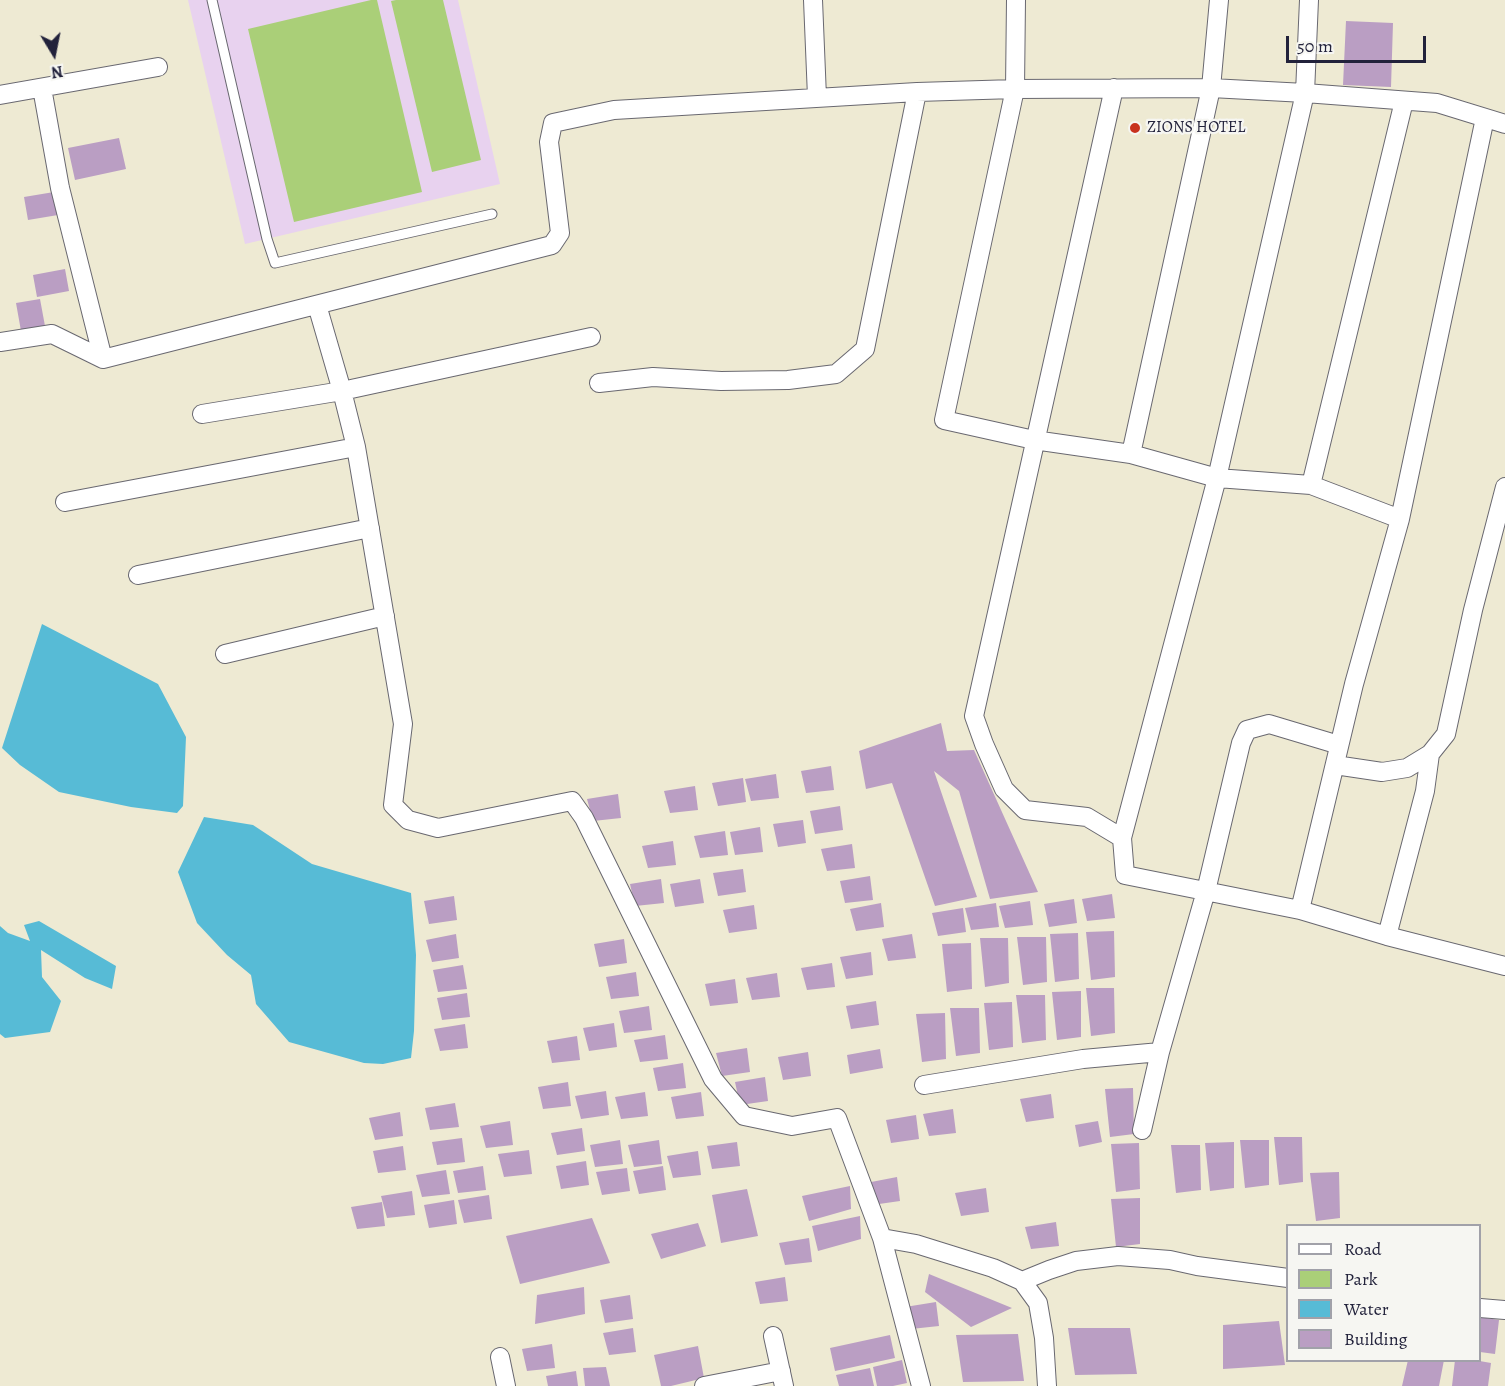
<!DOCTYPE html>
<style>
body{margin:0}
#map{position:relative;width:1505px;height:1386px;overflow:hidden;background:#eeead3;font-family:Alegreya,serif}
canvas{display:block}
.legend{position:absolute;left:1286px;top:1224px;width:195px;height:138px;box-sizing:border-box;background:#f6f6f2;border:2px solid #a1a1a9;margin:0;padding:8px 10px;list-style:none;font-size:18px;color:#22223b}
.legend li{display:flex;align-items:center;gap:12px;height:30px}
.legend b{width:30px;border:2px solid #a1a1a9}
.north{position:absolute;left:24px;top:24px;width:60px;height:60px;-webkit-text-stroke:4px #f6f6f2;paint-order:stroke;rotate:170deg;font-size:16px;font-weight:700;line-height:24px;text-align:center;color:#22223b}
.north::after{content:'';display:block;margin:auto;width:21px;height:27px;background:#22223b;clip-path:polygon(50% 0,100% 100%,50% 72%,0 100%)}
.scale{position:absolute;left:1286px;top:36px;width:140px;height:27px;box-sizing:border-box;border:3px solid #22223b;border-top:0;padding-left:8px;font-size:18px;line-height:21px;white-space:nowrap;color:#22223b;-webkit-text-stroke:4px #f6f6f2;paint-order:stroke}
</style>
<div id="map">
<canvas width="1505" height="1386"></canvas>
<ul class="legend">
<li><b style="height:8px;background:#fff"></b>Road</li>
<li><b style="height:16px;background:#aacf78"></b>Park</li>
<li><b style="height:16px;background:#57bbd6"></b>Water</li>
<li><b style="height:16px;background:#ba9ec3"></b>Building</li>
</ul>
<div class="north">N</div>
<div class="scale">50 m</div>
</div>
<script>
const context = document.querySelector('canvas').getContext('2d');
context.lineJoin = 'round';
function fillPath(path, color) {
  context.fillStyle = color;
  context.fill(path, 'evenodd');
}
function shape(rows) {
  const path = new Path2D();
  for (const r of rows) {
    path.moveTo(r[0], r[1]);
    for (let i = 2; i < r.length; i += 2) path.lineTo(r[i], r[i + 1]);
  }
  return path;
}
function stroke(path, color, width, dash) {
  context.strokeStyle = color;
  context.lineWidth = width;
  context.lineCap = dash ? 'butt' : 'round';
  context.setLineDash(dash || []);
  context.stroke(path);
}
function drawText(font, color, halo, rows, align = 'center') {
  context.font = font + ' Alegreya,serif';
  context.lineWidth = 4.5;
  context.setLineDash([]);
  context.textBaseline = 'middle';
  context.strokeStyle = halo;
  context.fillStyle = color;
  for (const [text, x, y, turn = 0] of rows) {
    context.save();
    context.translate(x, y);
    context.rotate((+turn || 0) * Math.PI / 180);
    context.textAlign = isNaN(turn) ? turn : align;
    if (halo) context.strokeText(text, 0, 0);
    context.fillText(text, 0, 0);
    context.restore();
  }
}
fillPath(shape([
 [188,0,458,0,500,184,245,244]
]), '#e8d2ef');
fillPath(shape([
 [371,0,377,0,422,192,294,222,248,29],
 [396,0,443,0,481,160,432,172,391,1]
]), '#aacf78');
fillPath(shape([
 [42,624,158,684,186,737,183,806,177,813,131,807,59,792,20,765,2,748],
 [204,817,253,825,312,864,411,893,416,955,414,1031,411,1058,383,1064,364,1063,289,1042,256,1004,251,975,227,955,197,923,178,872],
 [39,921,116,966,112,989,85,978,41,950,42,977,61,1001,50,1032,5,1038,0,1034,0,926,8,933,30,941,24,925]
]), '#57bbd6');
fillPath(shape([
 [1346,21,1393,23,1391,87,1343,85],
 [119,138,126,169,75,180,68,148],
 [54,192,58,215,28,220,24,197],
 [65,269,69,291,37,297,33,275],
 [40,299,45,326,21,331,16,303],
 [941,723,947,751,974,750,1038,892,990,899,959,791,934,771,977,897,935,906,892,783,866,789,859,751],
 [831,766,834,790,806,793,801,771],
 [776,774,779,798,751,801,745,779],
 [743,778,746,802,718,806,712,783],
 [695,786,698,810,670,813,664,791],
 [618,794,621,818,593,821,587,799],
 [840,806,843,830,815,834,810,811],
 [803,820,806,843,778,847,773,824],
 [760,827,763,852,735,855,730,832],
 [725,831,728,855,700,858,694,836],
 [673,841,676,865,648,868,642,846],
 [852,844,855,868,827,871,821,849],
 [743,869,746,892,718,896,713,873],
 [870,876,873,900,845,903,840,881],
 [661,879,664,903,635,906,630,884],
 [700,879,704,903,675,907,670,884],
 [1112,894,1115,918,1087,921,1082,899],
 [454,896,457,920,429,924,424,901],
 [1074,899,1077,923,1049,927,1044,904],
 [1030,901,1033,925,1005,928,999,906],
 [881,903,884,927,856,931,850,909],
 [996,903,999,927,971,930,965,908],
 [754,905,757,929,729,933,723,910],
 [963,908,966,932,938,936,932,913],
 [1114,931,1115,977,1091,980,1086,932],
 [1078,933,1079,979,1055,982,1050,934],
 [456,934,459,958,432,962,426,940],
 [912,934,916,958,888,961,882,939],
 [1017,937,1046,937,1047,982,1023,985],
 [980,938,1008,938,1009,983,985,987],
 [624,939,627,963,599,967,594,944],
 [971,943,972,989,947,992,942,944],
 [871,952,873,975,846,979,840,957],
 [832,963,835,987,807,990,801,968],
 [463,965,467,989,438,992,433,970],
 [636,972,639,996,611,999,606,977],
 [777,973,780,997,752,1000,746,978],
 [735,979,738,1003,710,1006,705,984],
 [1086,988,1114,988,1115,1033,1091,1036],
 [1081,991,1081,1037,1057,1040,1052,992],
 [467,993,470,1017,442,1020,437,998],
 [1016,995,1045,995,1046,1040,1022,1043],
 [876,1001,879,1025,851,1029,846,1006],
 [1012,1002,1013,1047,989,1050,984,1003],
 [649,1006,652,1030,624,1033,619,1011],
 [950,1008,979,1008,980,1053,956,1056],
 [945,1013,946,1059,922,1062,916,1014],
 [614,1023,617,1047,589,1051,583,1028],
 [465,1024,468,1048,440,1051,434,1029],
 [665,1035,668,1059,640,1062,634,1040],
 [577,1036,580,1060,552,1063,547,1041],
 [747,1048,750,1072,722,1076,716,1053],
 [880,1049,883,1068,850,1074,847,1055],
 [808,1052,811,1076,783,1080,778,1057],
 [683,1063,686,1088,658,1091,653,1068],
 [765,1077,768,1101,740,1105,735,1082],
 [568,1082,571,1106,543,1109,538,1087],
 [1133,1088,1134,1134,1110,1137,1105,1089],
 [606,1091,609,1115,581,1119,575,1096],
 [645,1092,648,1116,621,1119,615,1097],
 [701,1092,704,1116,676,1119,671,1097],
 [1051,1094,1054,1118,1026,1122,1020,1099],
 [455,1103,459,1127,430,1130,425,1108],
 [953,1109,956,1133,929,1136,923,1114],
 [400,1112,403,1136,375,1140,369,1118],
 [916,1115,919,1139,891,1143,886,1120],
 [510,1121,513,1145,486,1148,480,1126],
 [1098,1121,1102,1142,1079,1147,1075,1125],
 [582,1128,585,1151,557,1155,551,1133],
 [1274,1137,1302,1137,1303,1182,1279,1185],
 [462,1138,465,1162,437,1165,432,1142],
 [620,1140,623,1164,595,1167,590,1145],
 [659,1140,662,1164,634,1167,628,1145],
 [1240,1140,1269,1140,1269,1185,1245,1188],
 [737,1142,740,1166,712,1169,707,1146],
 [1234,1142,1234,1188,1210,1191,1205,1143],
 [1139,1143,1140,1189,1116,1192,1111,1144],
 [1171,1145,1200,1145,1201,1190,1176,1193],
 [403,1146,406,1170,378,1173,373,1151],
 [529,1150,532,1174,504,1177,498,1154],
 [698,1151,701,1175,673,1178,667,1156],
 [586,1161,589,1185,561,1189,556,1166],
 [483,1166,486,1190,458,1193,453,1171],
 [663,1166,666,1190,639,1194,633,1171],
 [627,1168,630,1191,602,1195,596,1172],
 [446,1170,450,1194,422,1197,416,1175],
 [1339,1172,1340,1218,1316,1221,1310,1173],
 [897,1177,900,1201,872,1205,866,1183],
 [850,1186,851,1209,809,1221,802,1196],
 [986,1188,989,1212,961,1216,955,1193],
 [747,1189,758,1236,721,1243,712,1195],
 [412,1191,415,1215,387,1218,381,1196],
 [489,1195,492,1219,464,1223,458,1200],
 [1140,1198,1140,1244,1116,1247,1111,1199],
 [454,1200,457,1224,429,1228,424,1205],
 [382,1202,385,1226,357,1229,351,1207],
 [860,1216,861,1239,818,1251,812,1226],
 [592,1218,610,1263,520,1284,506,1236],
 [1056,1222,1059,1246,1031,1249,1025,1227],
 [698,1223,706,1246,661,1259,651,1234],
 [809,1238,812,1262,785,1265,779,1243],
 [929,1274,1012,1308,971,1327,925,1292],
 [785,1277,788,1301,760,1304,755,1282],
 [584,1287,585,1314,535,1324,537,1295],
 [630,1295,633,1319,605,1323,600,1300],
 [936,1302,939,1326,911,1329,905,1307],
 [1480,1317,1499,1320,1495,1354,1480,1352],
 [1279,1321,1285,1365,1223,1369,1223,1325],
 [633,1328,636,1352,609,1355,603,1333],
 [1068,1328,1130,1328,1137,1374,1075,1375],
 [1018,1334,1024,1381,963,1382,956,1335],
 [890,1335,895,1358,835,1371,830,1348],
 [552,1344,555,1368,527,1371,522,1349],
 [698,1346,704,1378,671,1386,661,1386,654,1355],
 [902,1360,907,1383,893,1386,877,1386,873,1367],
 [1408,1360,1444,1360,1439,1386,1402,1386],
 [1455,1360,1474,1360,1491,1363,1488,1386,1452,1386],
 [606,1367,610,1386,585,1386,583,1368],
 [870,1368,874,1386,839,1386,836,1375],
 [576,1371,578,1386,548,1386,546,1376]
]), '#ba9ec3');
const service = shape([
 [212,0,267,239,275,263,492,214]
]);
const minor = shape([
 [813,0,817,97],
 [1016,0,1015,89,944,420,1034,440,1131,454,1217,478,1311,485,1400,519],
 [1309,0,1305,93,1217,478,1122,838,1125,875,1300,910,1387,936,1505,966],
 [42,88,60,188,103,359],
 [1114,88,974,716,984,744,1004,789,1025,810,1087,817,1122,838],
 [0,95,158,67],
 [317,305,342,391,356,447,403,724,393,805,408,820,438,828,572,801,584,818,713,1079,744,1116,792,1126,837,1118,882,1238,916,1244,993,1268,1022,1281,1038,1303,1044,1338,1047,1386],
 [0,342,52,334,103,359,552,245,560,233,549,142,553,123,614,110,917,92,1015,89,1211,88,1305,93,1437,103,1505,124],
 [599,383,653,377,721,381,788,380,836,374,865,349,917,92],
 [202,414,342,391,591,337],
 [1131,454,1211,88,1219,0],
 [1311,485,1404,101],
 [65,502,356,447],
 [138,575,370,528],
 [225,654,385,616],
 [1335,765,1382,772,1407,768,1430,754],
 [1300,910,1354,684,1400,519,1485,118],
 [1387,936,1425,791,1430,754,1446,734,1473,610,1505,487],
 [924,1085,1083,1059,1160,1052],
 [1142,1130,1160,1052,1206,891,1241,743,1247,730,1269,724,1339,745],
 [882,1238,921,1386],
 [1022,1281,1049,1270,1076,1261,1118,1256,1170,1260,1197,1266,1288,1278],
 [1480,1308,1505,1310],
 [773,1336,784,1386],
 [500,1357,506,1386],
 [704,1386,781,1371]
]);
stroke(service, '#696870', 11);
stroke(minor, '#696870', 20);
stroke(service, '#fff', 9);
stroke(minor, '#fff', 18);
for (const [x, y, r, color] of [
 [1135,128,6,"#c8321e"]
]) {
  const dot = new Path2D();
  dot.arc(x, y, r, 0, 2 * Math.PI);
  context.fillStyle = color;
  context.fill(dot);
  stroke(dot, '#f6f6f2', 2);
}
drawText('16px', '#22223b', '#f6f6f2', [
 ["ZIONS HOTEL",1147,128]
], 'left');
</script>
